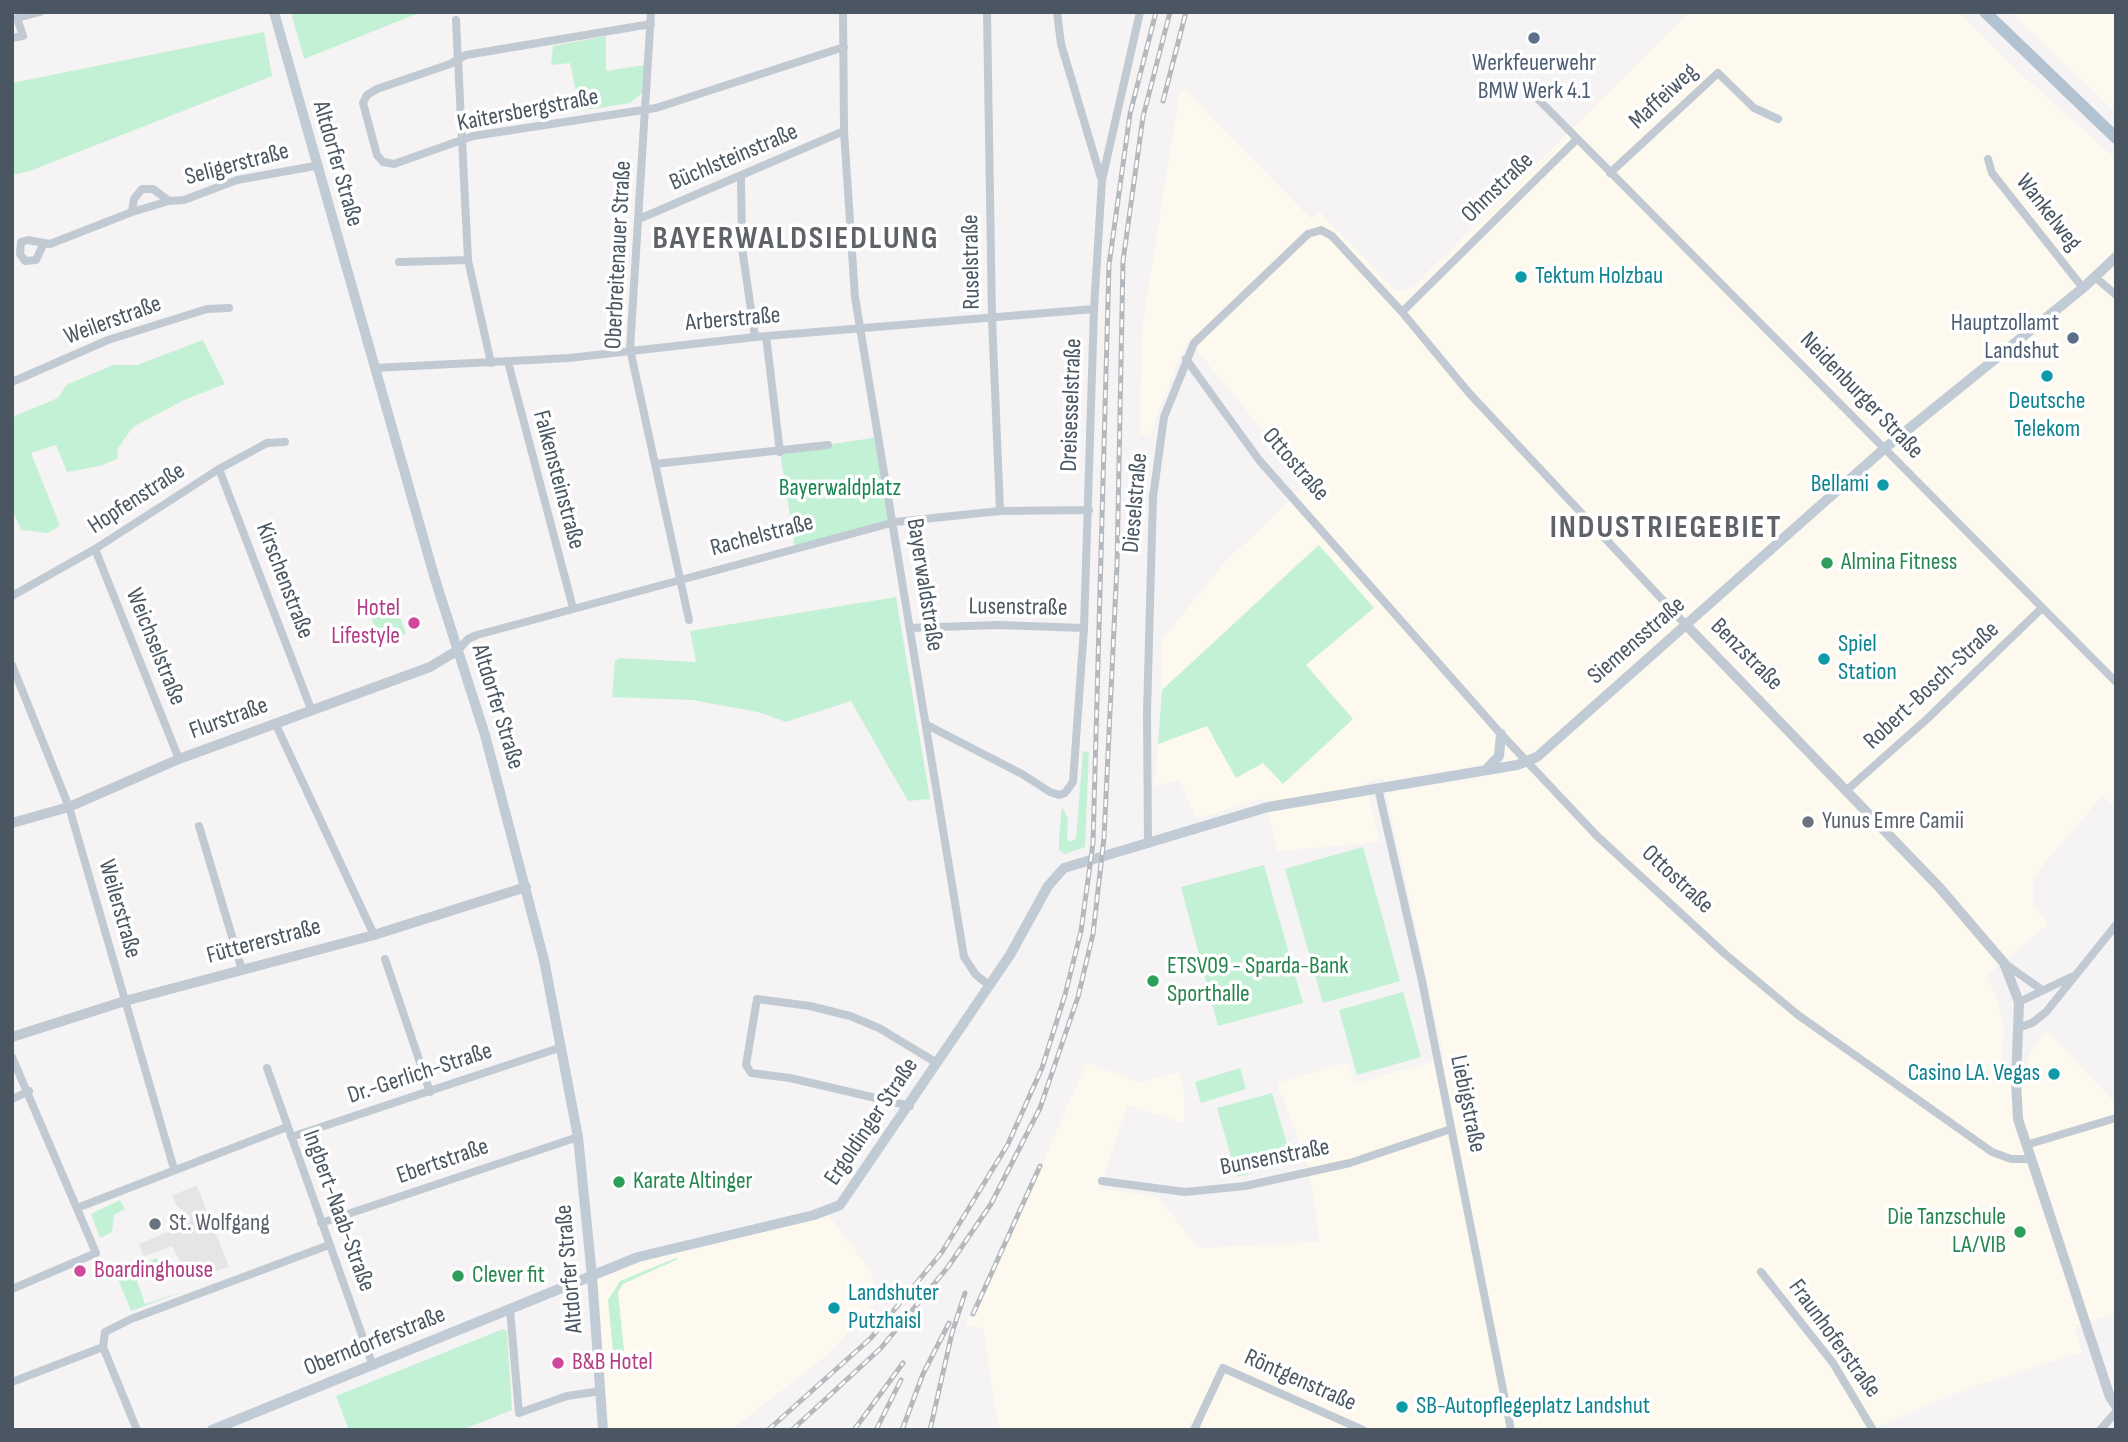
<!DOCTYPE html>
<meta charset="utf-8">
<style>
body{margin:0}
#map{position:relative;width:2128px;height:1442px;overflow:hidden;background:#f5f3f3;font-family:"Sofia Sans Condensed",sans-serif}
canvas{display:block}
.frame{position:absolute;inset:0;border:14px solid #4a5661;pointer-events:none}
</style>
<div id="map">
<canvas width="2128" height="1442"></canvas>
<div class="frame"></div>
</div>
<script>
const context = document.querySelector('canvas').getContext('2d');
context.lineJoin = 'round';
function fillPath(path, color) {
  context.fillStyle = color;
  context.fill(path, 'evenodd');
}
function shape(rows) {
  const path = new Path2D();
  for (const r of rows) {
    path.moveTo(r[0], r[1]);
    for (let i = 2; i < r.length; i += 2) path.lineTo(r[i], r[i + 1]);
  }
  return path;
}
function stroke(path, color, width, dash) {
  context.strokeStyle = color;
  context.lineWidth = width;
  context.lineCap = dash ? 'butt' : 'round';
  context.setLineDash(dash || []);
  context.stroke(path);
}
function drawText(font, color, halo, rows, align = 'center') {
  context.font = font + ' "Sofia Sans Condensed",sans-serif';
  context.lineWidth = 7;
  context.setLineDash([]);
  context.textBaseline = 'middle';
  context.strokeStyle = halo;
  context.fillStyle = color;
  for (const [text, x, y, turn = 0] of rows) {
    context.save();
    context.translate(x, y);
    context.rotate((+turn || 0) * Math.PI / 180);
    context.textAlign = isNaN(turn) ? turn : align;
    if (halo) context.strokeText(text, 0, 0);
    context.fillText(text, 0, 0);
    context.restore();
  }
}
fillPath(shape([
 [1689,12,1959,12,2010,64,2116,159,2116,807,2102,796,2033,877,2033,905,2048,924,1987,976,1997,998,2004,1030,2001,1066,2025,1070,2030,1053,2047,1030,2116,1104,2116,1314,2075,1325,2082,1352,1967,1389,1869,1430,1212,1430,1190,1421,1186,1430,999,1430,983,1329,965,1325,1005,1248,1087,1062,1139,1083,1179,1072,1185,1100,1184,1123,1127,1105,1100,1188,1158,1197,1198,1248,1320,1242,1308,1165,1277,1083,1347,1062,1354,1084,1444,1058,1383,777,1366,783,1380,842,1277,851,1264,798,1197,819,1180,781,1154,786,1158,744,1207,726,1236,778,1263,763,1283,783,1305,665,1318,545,1162,690,1161,641,1224,563,1307,484,1189,341,1178,361,1150,435,1139,434,1143,320,1180,92,1185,90,1311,219,1320,212,1395,290,1401,291,1414,286],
 [2010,12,2116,12,2116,113],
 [827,1212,871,1272,877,1301,827,1355,731,1430,603,1430,592,1278,704,1243]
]), '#fdf9ef');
fillPath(shape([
 [197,1186,229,1267,188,1279,172,1246,144,1256,139,1244,182,1226,184,1211,177,1206,172,1195]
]), '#e6e4e5');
fillPath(shape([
 [291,12,421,12,304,59],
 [264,32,272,76,30,171,12,175,12,83],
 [606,36,606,71,645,65,642,93,630,103,580,111,570,63,551,65,553,46],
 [203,340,225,384,184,400,133,427,118,448,117,459,100,466,67,472,56,445,31,453,60,526,48,533,21,530,12,509,12,417,58,398,66,385,113,365,137,365],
 [879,437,895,522,795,547,780,452],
 [1319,545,1374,608,1306,665,1353,719,1283,784,1263,763,1236,778,1207,726,1158,744,1162,690],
 [896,597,930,799,908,801,851,701,786,722,758,712,692,700,612,697,615,661,619,658,696,662,690,631],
 [395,602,406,634,379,642,369,611],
 [1083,751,1089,752,1085,847,1065,854,1059,850,1059,839,1062,807,1068,819,1067,838,1070,842,1076,839],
 [1363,847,1400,981,1323,1003,1285,869],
 [1264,865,1303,1003,1218,1026,1181,887],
 [1403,992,1421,1057,1357,1075,1339,1010],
 [1240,1068,1246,1089,1201,1103,1195,1082],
 [1272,1093,1292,1161,1237,1177,1217,1108],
 [120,1200,125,1209,114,1215,112,1232,100,1238,91,1214],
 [157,1258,162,1270,137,1281,145,1304,185,1291,131,1311,116,1274],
 [676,1258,678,1259,623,1284,618,1292,624,1351,613,1351,608,1300,620,1281],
 [503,1329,507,1332,512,1410,462,1430,349,1430,336,1396]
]), '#c3f1d5');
stroke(shape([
 [651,12,630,349,689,620],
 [843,12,844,131,855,297,964,957,976,975,989,985],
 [987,12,992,318,1000,511],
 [1057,12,1061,44,1101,178],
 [456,20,468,260,491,363],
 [651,24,466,55,450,64,377,89,367,95,363,103,377,155,383,162,394,164,473,136,656,108,844,47],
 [12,38,23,36,17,18,40,12],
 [1532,93,2116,682],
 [1988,159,1992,173,2083,288],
 [1610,173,1718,73,1754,108,1778,119],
 [741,177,742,248,755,337],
 [169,201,132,212,134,199,142,189,153,189,169,201,184,200,237,180,315,166],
 [639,219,844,131],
 [43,245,36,260,25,261,20,254,21,242,28,240,50,244,132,212],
 [399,262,468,260],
 [2095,277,2116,295],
 [1402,312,1577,139],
 [766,336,780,452],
 [1186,359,1259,460,1501,734,1597,836,1725,954,1798,1015,1992,1152,2011,1159,2030,1159],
 [508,362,573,608],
 [375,368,569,358,755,337,1094,309],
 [12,382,108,340,207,309,229,308],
 [655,464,828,445],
 [219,469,311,709],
 [95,549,179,759],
 [12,596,95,549,219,469,267,443,285,442],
 [910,628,998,625,1084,628],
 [458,650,468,639,477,635,895,522,1000,511,1089,510],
 [12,665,69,807,174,1169],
 [276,725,374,935],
 [927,725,1022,774,1050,792,1059,795,1065,793,1073,782,1084,628,1094,309,1102,180,1140,12],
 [1378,788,1422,981,1511,1430],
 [1847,790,1927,719,2042,608],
 [199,826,242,970],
 [1148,844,1147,713,1153,497,1164,417,1194,343,1308,234,1321,230,1332,236,1402,312,1469,393,1687,626],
 [385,959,430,1092],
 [2004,963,2042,990],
 [2019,1002,2071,977],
 [2021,1027,2032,1023,2046,1012,2116,925],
 [12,1057,96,1253,12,1289],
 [267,1068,373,1366],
 [12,1099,29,1091],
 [910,1106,790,1078,751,1073,746,1065,757,999,810,1006,850,1016,879,1028,937,1063],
 [291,1137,562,1047],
 [2026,1145,2116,1118],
 [1102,1181,1185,1192,1245,1186,1350,1163,1451,1129],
 [77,1208,287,1127],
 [321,1223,578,1137],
 [1761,1272,1833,1363,1873,1430],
 [510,1310,519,1413,567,1396,601,1391],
 [12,1382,103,1347],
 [137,1430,103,1347,105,1332,131,1319,329,1245],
 [1194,1430,1223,1368,1363,1430],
 [2100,1430,2116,1412]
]), '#c1cad2', 8);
stroke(shape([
 [1687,626,1939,887,2004,963,2019,1002,2016,1082,2018,1119,2110,1397,2116,1406],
 [12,823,69,807,179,759,430,667,458,650],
 [12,1037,125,1001,374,935,526,887]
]), '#c1cad2', 10);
stroke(shape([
 [274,12,435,579,485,735,544,960,578,1137,592,1276,603,1430],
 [1486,770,1499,756,1501,734],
 [212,1430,638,1257,814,1215,840,1205,1010,955,1048,886,1064,868,1268,807,1517,765,1537,757,1885,448,2083,288,2116,257]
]), '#c1cbd6', 10);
stroke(shape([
 [1985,12,2116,138]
]), '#b3c2d1', 12);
const rail = shape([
 [1163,101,1186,12],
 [973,1314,1040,1166],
 [768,1430,871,1338,942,1252,1008,1144,1042,1068,1065,995,1081,931,1093,843,1109,265,1130,114,1156,12],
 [792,1430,881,1348,948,1267,991,1204,1040,1108,1078,997,1093,934,1104,838,1117,565,1123,261,1143,117,1170,12],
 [854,1430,903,1363],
 [876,1430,901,1380],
 [902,1430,923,1374,949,1323],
 [930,1430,952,1333,965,1293]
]);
stroke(rail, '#b5b8bd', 5);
stroke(rail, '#fff', 2.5, [8]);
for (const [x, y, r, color] of [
 [1534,38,7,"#5c6f8a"],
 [1521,277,7,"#0f9aa8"],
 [2073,338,7,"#5c6f8a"],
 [2047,376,7,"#0f9aa8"],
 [1883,485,7,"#0f9aa8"],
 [1827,563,7,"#2e9e5b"],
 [414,623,7,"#d1479c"],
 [1824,659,7,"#0f9aa8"],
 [1808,822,7,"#6b7280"],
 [1153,981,7,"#2e9e5b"],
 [2054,1074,7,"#0f9aa8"],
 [619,1182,7,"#2e9e5b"],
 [155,1224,7,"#6b7280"],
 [2020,1232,7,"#2e9e5b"],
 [80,1271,7,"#d1479c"],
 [458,1276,7,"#2e9e5b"],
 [834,1308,7,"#0f9aa8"],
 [558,1363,7,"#d1479c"],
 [1402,1407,7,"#0f9aa8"]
]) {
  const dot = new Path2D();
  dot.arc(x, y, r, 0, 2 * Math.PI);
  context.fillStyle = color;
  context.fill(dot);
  stroke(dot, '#fff', 2.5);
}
drawText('24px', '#4e5e75', '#fff', [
 ["Werkfeuerwehr",1534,64],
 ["BMW Werk 4.1",1534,92],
 ["Hauptzollamt",2059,324,"right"],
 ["Landshut",2059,352,"right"]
]);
drawText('24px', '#4a5661', '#fff', [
 ["Maffeiweg",1664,97,-43],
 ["Kaitersbergstraße",528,111,-11],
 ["Büchlsteinstraße",734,158,-23],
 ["Altdorfer Straße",337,164,74],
 ["Seligerstraße",237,165,-15],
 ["Ohmstraße",1498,188,-44],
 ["Wankelweg",2048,213,52],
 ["Oberbreitenauer Straße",619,255,-87],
 ["Ruselstraße",972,262,-91],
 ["Arberstraße",733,320,-5],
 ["Weilerstraße",113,321,-20],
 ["Neidenburger Straße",1861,396,46],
 ["Dreisesselstraße",1072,405,-88],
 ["Ottostraße",1295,465,49],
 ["Falkensteinstraße",558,480,75],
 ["Hopfenstraße",137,499,-33],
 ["Dieselstraße",1136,503,-85],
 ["Rachelstraße",762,536,-15],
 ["Kirschenstraße",284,581,69],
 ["Bayerwaldstraße",924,585,81],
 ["Lusenstraße",1018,608,1],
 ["Siemensstraße",1637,641,-41],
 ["Weichselstraße",155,647,68],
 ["Benzstraße",1746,655,45],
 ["Robert-Bosch-Straße",1932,686,-43],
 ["Altdorfer Straße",497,707,73],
 ["Flurstraße",229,719,-20],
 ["Ottostraße",1677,880,43],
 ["Weilerstraße",119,909,74],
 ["Füttererstraße",264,942,-15],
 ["Dr.-Gerlich-Straße",420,1074,-18],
 ["Liebigstraße",1467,1104,78],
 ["Ergoldinger Straße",872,1122,-56],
 ["Bunsenstraße",1275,1158,-11],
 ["Ebertstraße",443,1162,-19],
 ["Ingbert-Naab-Straße",338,1211,70],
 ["Altdorfer Straße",570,1269,-95],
 ["Fraunhoferstraße",1834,1339,54],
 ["Oberndorferstraße",375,1342,-22],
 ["Röntgenstraße",1300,1381,24]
]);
drawText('24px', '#0d838f', '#fff', [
 ["Tektum Holzbau",1535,277],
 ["Deutsche",2047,402,"center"],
 ["Telekom",2047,430,"center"],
 ["Bellami",1869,485,"right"],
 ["Spiel",1838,645],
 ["Station",1838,673],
 ["Casino LA. Vegas",2040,1074,"right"],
 ["Landshuter",848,1294],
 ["Putzhaisl",848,1322],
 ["SB-Autopflegeplatz Landshut",1416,1407]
], 'left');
drawText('24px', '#17864f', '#fff', [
 ["Bayerwaldplatz",840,489]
]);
drawText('24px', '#27864d', '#fff', [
 ["Almina Fitness",1841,563],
 ["ETSV09 - Sparda-Bank",1167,967],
 ["Sporthalle",1167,995],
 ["Karate Altinger",633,1182],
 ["Die Tanzschule",2006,1218,"right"],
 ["LA/VIB",2006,1246,"right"],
 ["Clever fit",472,1276]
], 'left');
drawText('24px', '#b23c85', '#fff', [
 ["Hotel",400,609,"right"],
 ["Lifestyle",400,637,"right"],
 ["Boardinghouse",94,1271],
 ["B&B Hotel",572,1363]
], 'left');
drawText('24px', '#5b616d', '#fff', [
 ["Yunus Emre Camii",1822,822],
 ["St. Wolfgang",169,1224]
], 'left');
context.letterSpacing = '2px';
drawText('bold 32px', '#5f6368', '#fff', [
 ["BAYERWALDSIEDLUNG",796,240],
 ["INDUSTRIEGEBIET",1666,529]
]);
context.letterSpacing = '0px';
</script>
